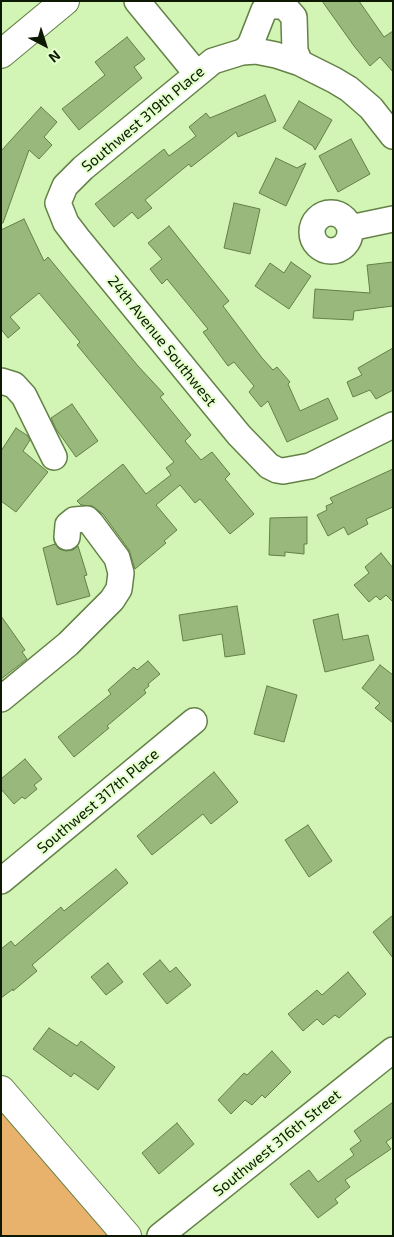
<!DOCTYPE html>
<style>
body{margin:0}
#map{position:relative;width:394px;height:1237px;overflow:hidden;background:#d2f4b4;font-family:"Exo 2",sans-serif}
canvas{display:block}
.frame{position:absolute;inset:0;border:2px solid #0d1903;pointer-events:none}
.north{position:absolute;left:20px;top:20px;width:50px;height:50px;-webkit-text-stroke:4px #e3ffcc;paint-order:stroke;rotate:140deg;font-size:14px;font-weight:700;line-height:20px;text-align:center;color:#0d1903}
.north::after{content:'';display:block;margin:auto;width:18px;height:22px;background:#0d1903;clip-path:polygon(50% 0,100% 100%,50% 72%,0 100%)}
</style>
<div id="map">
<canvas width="394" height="1237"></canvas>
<div class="frame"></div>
<div class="north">N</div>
</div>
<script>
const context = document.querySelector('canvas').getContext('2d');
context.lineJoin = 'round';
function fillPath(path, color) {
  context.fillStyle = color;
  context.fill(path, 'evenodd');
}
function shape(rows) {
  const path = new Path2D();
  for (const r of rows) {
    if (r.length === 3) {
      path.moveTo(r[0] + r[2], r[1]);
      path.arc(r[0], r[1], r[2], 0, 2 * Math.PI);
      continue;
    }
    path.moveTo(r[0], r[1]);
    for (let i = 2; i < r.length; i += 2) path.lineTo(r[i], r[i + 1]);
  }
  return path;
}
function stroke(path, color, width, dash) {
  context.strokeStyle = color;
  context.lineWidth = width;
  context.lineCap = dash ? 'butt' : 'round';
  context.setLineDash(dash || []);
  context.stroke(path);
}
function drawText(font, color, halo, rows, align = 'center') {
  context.font = font + ' "Exo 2",sans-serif';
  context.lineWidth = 4;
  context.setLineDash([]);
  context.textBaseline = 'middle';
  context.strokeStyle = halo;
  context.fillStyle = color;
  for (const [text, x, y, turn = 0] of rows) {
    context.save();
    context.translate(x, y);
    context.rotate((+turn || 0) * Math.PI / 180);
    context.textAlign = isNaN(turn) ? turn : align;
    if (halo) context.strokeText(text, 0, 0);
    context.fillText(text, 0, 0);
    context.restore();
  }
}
fillPath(shape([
 [1,1090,127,1236,1,1236]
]), '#e8b16c');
const building = shape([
 [322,1,359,1,384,37,393,31,393,72,380,57,370,66,354,46,322,1],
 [127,37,145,59,134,67,142,78,79,130,62,109,105,75,95,62,127,37],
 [265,95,276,121,238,137,236,132,191,167,189,164,145,200,152,208,138,219,132,212,114,227,95,204,164,149,169,156,196,136,189,127,206,113,210,118,265,95],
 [299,101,332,120,315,150,313,146,283,128,299,101],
 [41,107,57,122,44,137,52,145,39,159,29,150,3,223,1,223,1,151,41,107],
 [351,139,370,174,338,192,319,156,351,139],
 [276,158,297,168,306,163,286,206,259,193,276,158],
 [234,203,260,209,250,254,224,248,234,203],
 [24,219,44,261,48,257,138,366,164,394,160,397,191,435,185,441,201,460,212,452,230,474,225,479,254,514,230,534,200,499,195,503,180,485,156,505,177,530,164,541,166,543,135,569,129,550,103,514,92,506,81,505,77,501,123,464,146,494,171,475,166,468,174,462,77,345,80,342,39,293,10,317,20,328,8,338,1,329,1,230,24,219],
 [169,226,229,301,223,306,262,358,273,370,277,367,290,382,288,384,300,411,328,398,338,419,287,442,268,401,261,407,249,392,254,386,234,362,228,366,203,332,208,329,167,279,162,284,150,269,162,259,148,243,169,226],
 [291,262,311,276,289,309,255,286,270,263,284,273,291,262],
 [393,262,393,306,354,311,353,320,313,318,315,289,370,293,367,265,393,262],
 [393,348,393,390,376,399,370,390,353,397,347,382,362,375,358,368,393,348],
 [72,404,98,441,76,457,56,429,51,418,72,404],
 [16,428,28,436,30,440,23,451,48,472,16,512,1,501,1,451,16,428],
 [393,469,393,507,366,519,368,524,348,535,344,527,328,536,317,515,327,510,326,506,333,503,330,498,393,469],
 [307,517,307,544,304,544,304,554,285,552,285,556,269,555,270,518,307,517],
 [55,544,59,549,66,551,73,550,78,546,87,575,84,576,90,596,57,605,43,548,55,544],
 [381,553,393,568,393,602,386,595,380,600,376,596,369,602,354,585,369,573,365,567,381,553],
 [237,606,245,654,225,657,222,634,183,641,179,615,237,606],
 [338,614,343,640,368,635,374,660,325,672,313,620,338,614],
 [1,616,25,650,22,652,27,659,1,679,1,616],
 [148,661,160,674,148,684,149,686,144,690,146,693,107,726,109,728,74,757,58,737,111,694,108,690,134,667,137,670,148,661],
 [380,665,393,675,393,723,375,708,380,703,362,688,380,665],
 [267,686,297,695,284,742,254,734,267,686],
 [25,759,42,779,34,785,37,789,25,799,22,797,14,804,1,789,1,779,25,759],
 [214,772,238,802,211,824,203,814,152,855,137,836,214,772],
 [308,825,332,861,309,877,285,840,308,825],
 [116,869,128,883,32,965,37,971,13,991,13,989,1,998,1,949,11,941,15,946,61,907,64,911,116,869],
 [393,915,393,958,373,932,393,915],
 [160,960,170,972,176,967,191,985,167,1004,143,974,160,960],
 [108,963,123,982,106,995,91,977,108,963],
 [348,972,366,994,339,1018,335,1015,323,1025,317,1019,303,1031,288,1014,317,990,322,995,348,972],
 [49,1028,77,1046,81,1041,115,1067,98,1090,74,1073,71,1077,33,1049,49,1028],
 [272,1051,291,1072,265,1098,262,1095,252,1105,245,1100,231,1114,218,1100,244,1073,247,1075,272,1051],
 [393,1102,393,1137,386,1142,391,1149,345,1180,350,1187,335,1199,338,1203,318,1218,290,1184,309,1170,318,1182,354,1155,350,1149,361,1141,354,1131,393,1102],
 [177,1123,194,1144,159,1174,142,1153,177,1123]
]);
fillPath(building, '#99b97c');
stroke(building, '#628045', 1);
const minor = shape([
 [137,1,197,74],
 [242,52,248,48,251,43,264,10,270,6,279,6,285,7,294,17,295,51,300,63],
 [393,136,371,108,349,89,334,80,300,63,276,55,256,51,242,52,213,61,83,168,65,186,58,203,66,223,79,240,239,435,269,466,277,470,283,471,310,466,393,425],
 [331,232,19],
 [350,228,393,219],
 [1,381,14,385,24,396,54,457],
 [1,699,68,644,112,600,119,589,121,573,117,558,91,523,87,519,74,520,68,525,67,537],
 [1,881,194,721],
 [160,1236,393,1050]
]);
const major = shape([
 [1,54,65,1],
 [1,1090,127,1236]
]);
stroke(minor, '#648247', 28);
stroke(major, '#648247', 30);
stroke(minor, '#fff', 25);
stroke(major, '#fff', 28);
drawText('15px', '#0d1903', '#e3ffcc', [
 ["Southwest 319th Place",143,119,-40],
 ["24th Avenue Southwest",162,341,51],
 ["Southwest 317th Place",98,801,-40],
 ["Southwest 316th Street",277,1143,-39]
]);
</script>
